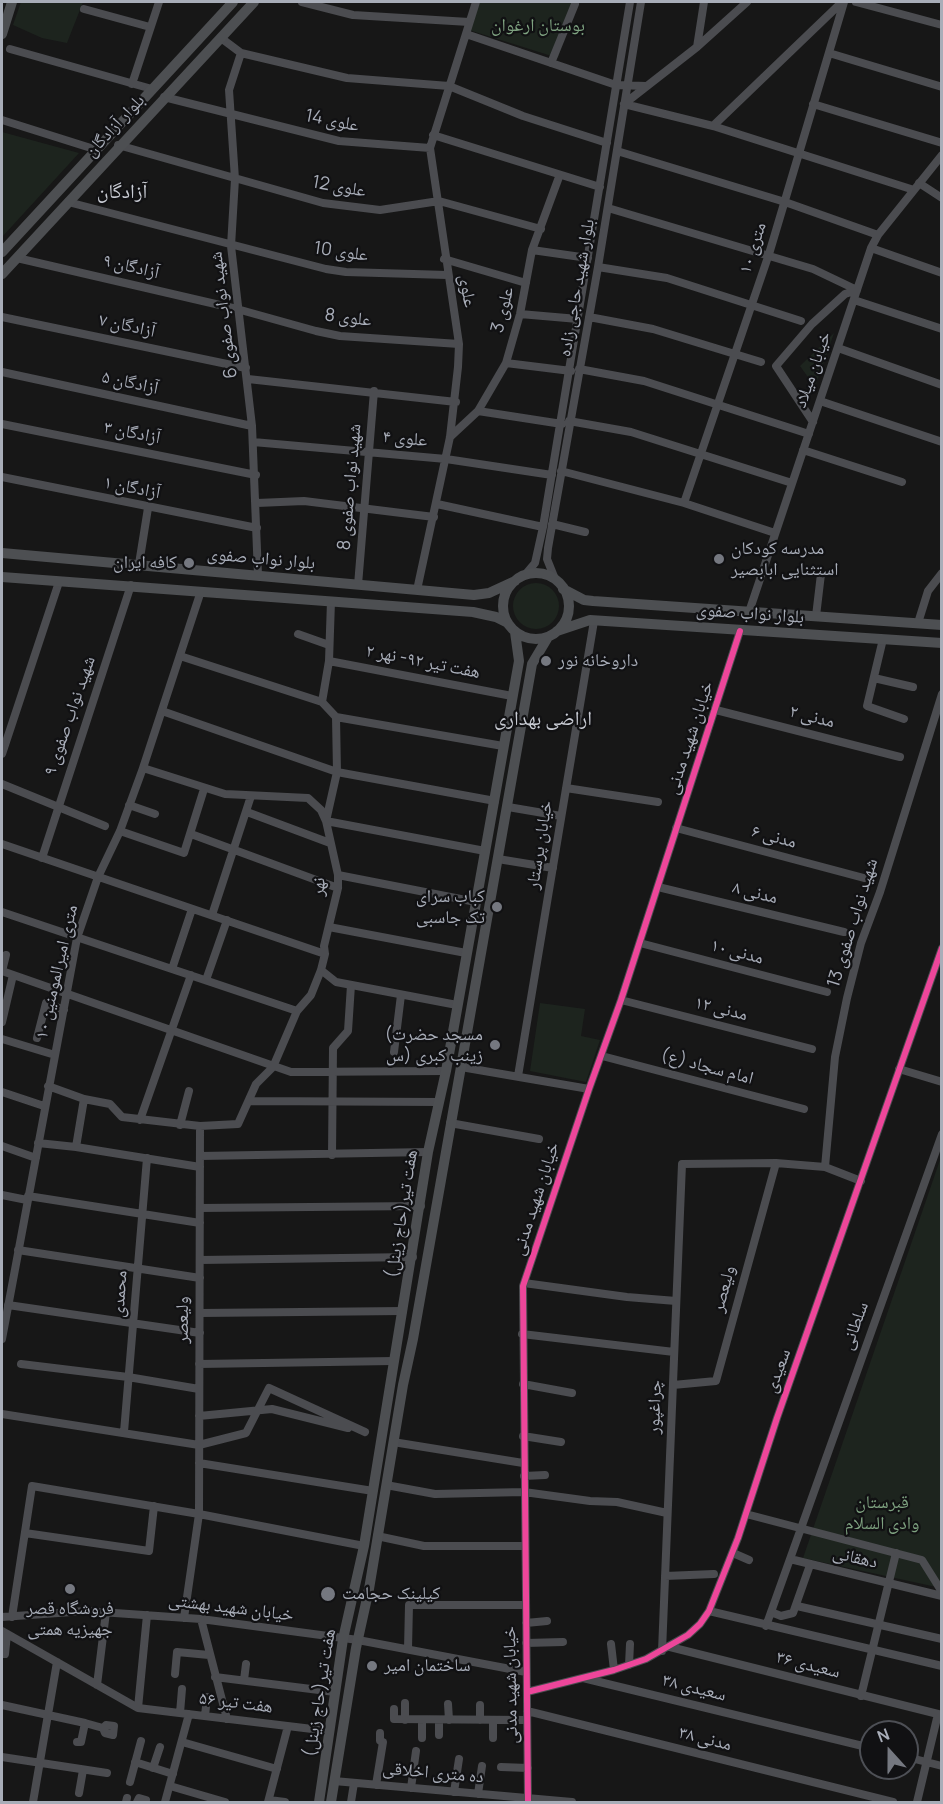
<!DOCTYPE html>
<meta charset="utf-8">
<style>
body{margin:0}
#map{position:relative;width:943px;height:1804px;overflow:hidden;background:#171717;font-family:Manrope,sans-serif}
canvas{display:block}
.frame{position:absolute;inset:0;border:3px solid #a8adb8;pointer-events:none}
.north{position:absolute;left:859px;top:1720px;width:60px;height:60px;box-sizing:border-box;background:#111113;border:2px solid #4d4f55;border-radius:50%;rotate:339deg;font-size:16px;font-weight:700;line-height:24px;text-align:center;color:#a8adb8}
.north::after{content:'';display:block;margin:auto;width:21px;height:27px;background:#757880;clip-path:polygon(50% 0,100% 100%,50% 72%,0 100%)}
</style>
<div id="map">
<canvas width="943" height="1804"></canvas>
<div class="frame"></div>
<div class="north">N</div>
</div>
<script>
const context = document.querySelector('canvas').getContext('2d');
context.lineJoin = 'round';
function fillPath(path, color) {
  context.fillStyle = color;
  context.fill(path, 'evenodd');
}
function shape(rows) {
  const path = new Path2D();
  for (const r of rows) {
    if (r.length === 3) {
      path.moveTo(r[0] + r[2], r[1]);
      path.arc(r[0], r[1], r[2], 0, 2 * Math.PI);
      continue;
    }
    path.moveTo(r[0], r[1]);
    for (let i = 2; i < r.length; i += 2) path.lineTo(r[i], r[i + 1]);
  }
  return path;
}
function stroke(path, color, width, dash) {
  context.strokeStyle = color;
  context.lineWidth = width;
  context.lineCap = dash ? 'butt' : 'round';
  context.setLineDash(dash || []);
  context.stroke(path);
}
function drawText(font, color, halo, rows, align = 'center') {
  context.font = font + ' Manrope,"Noto Naskh Arabic",sans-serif';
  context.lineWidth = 4.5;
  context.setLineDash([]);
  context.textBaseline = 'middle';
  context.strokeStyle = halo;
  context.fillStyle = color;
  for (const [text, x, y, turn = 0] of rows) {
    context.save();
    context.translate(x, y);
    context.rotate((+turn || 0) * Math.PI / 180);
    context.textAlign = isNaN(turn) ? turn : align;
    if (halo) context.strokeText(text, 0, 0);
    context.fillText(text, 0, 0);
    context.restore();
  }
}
fillPath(shape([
 [21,2,83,2,67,43,42,38,13,25],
 [480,2,575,2,558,58,469,30],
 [2,132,79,153,2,237],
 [834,333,815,387,800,366],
 [536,606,23],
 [540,1003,585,1009,581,1036,600,1040,586,1082,530,1071],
 [941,1157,941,1588,803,1558]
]), '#1d241e');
stroke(shape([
 [302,2,353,15,469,22],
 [856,2,942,25],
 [84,9,150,27],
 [466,34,616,85,646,86],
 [221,38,241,53,347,78,449,86,523,116,607,143],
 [697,47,704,2],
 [10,49,152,89],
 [241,53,229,90,235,179,231,246,252,426,258,575],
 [829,53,942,87],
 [551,63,575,4],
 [132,84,159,2],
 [164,97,339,141,430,148],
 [624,104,713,126,914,190],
 [624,104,697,47,747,2],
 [813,104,942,143],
 [2,120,94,149],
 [713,126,842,2],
 [433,135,600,187],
 [118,145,323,203,380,210,439,201,541,229],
 [617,151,785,202,878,235],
 [919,183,942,198],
 [68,202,326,269,346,272,447,275],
 [608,208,813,269,857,290],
 [871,248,942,273],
 [532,250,588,258],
 [17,258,237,309,316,331,340,336,459,344],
 [444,259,526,283],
 [598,267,667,278,801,321],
 [854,300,942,329],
 [520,314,578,319],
 [2,317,246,368],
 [589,317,653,329,761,362],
 [838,348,942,385],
 [506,363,571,371],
 [579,369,644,381,809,434],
 [2,372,252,426],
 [248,379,456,402],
 [820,401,942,442],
 [478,411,562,424],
 [569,421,631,432,792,483],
 [813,422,776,366,812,324,845,294,857,290],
 [2,424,256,475],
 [450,437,478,411,506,363,520,314,532,250,559,177],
 [253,442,446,459,552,475],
 [803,450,902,482],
 [561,471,684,503,775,533],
 [2,477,257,528],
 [257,503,304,501,434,517],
 [684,503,769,254,844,2],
 [437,504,543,527],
 [552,524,585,532],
 [139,564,148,508],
 [524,576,535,563,543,527,630,2],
 [555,579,547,559,548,548,598,267,641,2],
 [358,585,374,391],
 [417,590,450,437,458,367,459,344,430,148,476,2],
 [749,612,871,248,878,235,942,155],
 [816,616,821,574],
 [918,623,928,591,942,573],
 [298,634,329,645],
 [883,639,867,706,904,719],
 [329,661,512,696],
 [874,678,913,687],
 [322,702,329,661,331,601],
 [716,710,900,757],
 [162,711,337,772,495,801],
 [336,717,503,746],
 [2,754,59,582],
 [143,768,225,794,308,798,321,810,326,821,485,851],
 [2,784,105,826],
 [566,788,658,802],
 [129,805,155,814],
 [508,807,561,816],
 [247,812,330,843],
 [676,828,864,878],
 [120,831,184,853,204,789],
 [191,834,338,888],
 [2,844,325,954],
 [42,858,131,585],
 [498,859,553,868],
 [338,875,476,902],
 [658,887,844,932],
 [2,912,297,1011],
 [212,915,251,796],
 [329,927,466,953],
 [640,943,827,992],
 [6,955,2,971,291,1072,446,1071],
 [172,969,192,909],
 [321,970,336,982,457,1005],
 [206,980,227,920],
 [621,1000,812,1049],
 [2,1022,13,975],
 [37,1038,46,1003,64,1010],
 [2,1039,55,1055],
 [394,1052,401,995],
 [602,1056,804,1109],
 [461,1067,589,1089],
 [899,1069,942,1082],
 [518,1076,594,621],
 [48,1086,84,1099,110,1104,122,1117,200,1126,238,1124,256,1084,273,1067,297,1011,311,995,321,970,325,954,324,946,338,888,338,875,326,821,337,772,336,717,322,702,180,656],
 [2,1092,44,1106],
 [249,1101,439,1102],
 [140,1120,191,975],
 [450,1123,539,1139],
 [180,1125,189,1091],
 [942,1134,790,1559,942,1596],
 [38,1143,76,1147,200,1167],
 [2,1146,36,1158],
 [76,1147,84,1099],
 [332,1155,333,1048,348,1031,351,985],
 [200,1156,428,1152],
 [825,1167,835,1057,847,998,861,943,880,892,942,694],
 [2,1195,27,1200],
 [28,1196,200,1223],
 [200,1208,421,1206],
 [18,1250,200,1278],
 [200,1260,413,1257],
 [524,1283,627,1297,676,1301],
 [8,1305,200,1333],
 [200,1313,403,1311],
 [522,1334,674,1352],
 [2,1339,77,938,98,877,120,831,143,768,201,591],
 [21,1364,128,1377,199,1389],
 [199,1364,393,1361],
 [523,1384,572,1393],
 [673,1385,716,1381,776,1163],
 [2,1414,199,1445,246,1433,269,1388,365,1432],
 [199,1416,272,1409,348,1428],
 [124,1432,147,1158],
 [523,1436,561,1442],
 [393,1442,523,1463],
 [199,1463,373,1491],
 [524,1476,545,1475],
 [386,1485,435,1494,524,1492,590,1501,617,1502,667,1513],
 [746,1514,922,1560,942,1592],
 [25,1533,149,1551,154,1506],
 [377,1536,424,1546,524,1546],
 [733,1553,749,1560],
 [665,1576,714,1574],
 [797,1606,942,1639],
 [709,1611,942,1666],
 [771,1612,781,1616,793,1613,810,1565],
 [2,1617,86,1611,201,1619,358,1640,526,1672],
 [12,1617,32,1486,199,1514,364,1546],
 [184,1618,199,1514,200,1126],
 [201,1619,227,1719],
 [526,1623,547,1621],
 [766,1626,790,1559],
 [2,1631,138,1708,329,1731],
 [526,1643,563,1642],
 [611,1644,614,1670],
 [670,1647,942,1715],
 [408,1649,409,1605,526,1605],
 [662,1651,682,1164,776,1163,825,1167,861,1181],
 [2,1654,5,1654,7,1634],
 [629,1665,630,1644],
 [175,1674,177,1652,209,1655],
 [215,1677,335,1692],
 [583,1678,871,1748],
 [244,1680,246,1664],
 [97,1685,106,1612],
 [527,1692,614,1670,646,1659,688,1635,700,1624,709,1611,738,1538,777,1418,942,948],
 [861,1696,896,1553],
 [448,1704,449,1720],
 [2,1705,85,1723,103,1728,105,1733,113,1735,114,1726,106,1725,103,1728],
 [480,1705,480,1720],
 [138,1708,147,1615],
 [394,1709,394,1719,527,1720],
 [527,1711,893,1802],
 [180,1713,182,1689],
 [205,1716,207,1697],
 [405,1720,405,1703],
 [422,1720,422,1738],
 [493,1720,493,1738],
 [439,1735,439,1720],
 [77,1742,81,1742,85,1723],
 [182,1742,277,1769],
 [2,1757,107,1773],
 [907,1757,942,1766],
 [135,1762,173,1774],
 [501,1767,528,1768],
 [153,1768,160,1747],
 [334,1781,572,1802],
 [130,1782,141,1741],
 [376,1785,383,1742,380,1741,380,1733],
 [170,1786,225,1802],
 [411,1788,416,1751],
 [454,1792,459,1759],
 [79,1793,83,1770],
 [478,1794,482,1766],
 [269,1800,285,1802],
 [33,1802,57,1662],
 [126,1802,127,1798],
 [137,1802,139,1798,146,1800],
 [165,1802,189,1714],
 [268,1802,288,1726],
 [351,1802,354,1783],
 [528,1802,523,1286,589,1089,621,1000,740,631],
 [917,1802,938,1714]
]), '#4b4c50', 8);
stroke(shape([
 [2,34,12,2],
 [2,252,233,2],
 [2,274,254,2],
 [2,553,474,595,489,593,515,581],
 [536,606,33],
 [2,577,473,612,496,617,508,623],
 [563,589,584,600,593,601,942,625],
 [557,631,590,620,942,643],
 [319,1802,343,1639,364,1546,428,1152,446,1071,519,661,515,632],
 [331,1802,356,1648,369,1589,403,1385,413,1339,532,664,548,637]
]), '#4d4f52', 10);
stroke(shape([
 [527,1692,614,1670,646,1659,688,1635,700,1624,709,1611,738,1538,777,1418,942,948],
 [528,1802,523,1286,589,1089,621,1000,740,631]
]), '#ed469a', 6);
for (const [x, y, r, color] of [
 [719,559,6,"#757880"],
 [189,563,6,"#757880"],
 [546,661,6,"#757880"],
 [497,907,6,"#757880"],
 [495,1045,6,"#757880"],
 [70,1589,6,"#757880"],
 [328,1594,8,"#757880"],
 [372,1666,6,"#757880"]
]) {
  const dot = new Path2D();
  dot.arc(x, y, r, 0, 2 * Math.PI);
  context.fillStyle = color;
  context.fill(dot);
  stroke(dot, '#111113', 2);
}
drawText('18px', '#7fa381', '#111113', [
 ["بوستان ارغوان",538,26],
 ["قبرستان",882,1503],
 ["وادی السلام",882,1524]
]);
drawText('18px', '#a8adb8', '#111113', [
 ["علوی 14",332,121,11],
 ["بلوار آزادگان",115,126,-47],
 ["علوی 12",339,187,10],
 ["۱۰ متری",753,248,-72],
 ["علوی 10",341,252,8],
 ["آزادگان ۹",131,267,13],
 ["بلوار شهید حاجی زاده",577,288,-80],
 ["علوی",467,291,80],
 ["علوی 3",503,310,-76],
 ["شهید نواب صفوی 6",224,315,-97],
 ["علوی 8",348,318,7],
 ["آزادگان ۷",127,326,12],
 ["خیابان میلاد",813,370,-71],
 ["آزادگان ۵",130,383,12],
 ["آزادگان ۳",132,433,11],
 ["علوی ۴",405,439,5],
 ["شهید نواب صفوی 8",350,487,-85],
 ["آزادگان ۱",132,488,11],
 ["بلوار نواب صفوی",261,559,5],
 ["بلوار نواب صفوی",750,614,4],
 ["هفت تیر ۹۲- نهر ۲",423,662,11],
 ["شهید نواب صفوی ۹",70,716,-71],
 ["مدنی ۲",812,717,14],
 ["خیابان شهید مدنی",690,738,-72],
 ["مدنی ۶",774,837,15],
 ["خیابان پرستار",540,845,-81],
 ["نهر",319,887,-86],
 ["مدنی ۸",755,893,14],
 ["شهید نواب صفوی 13",853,923,-73],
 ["مدنی ۱۰",737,952,15],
 ["۱۰ متری امیرالمومنین",57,972,-77],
 ["مدنی ۱۲",721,1009,14],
 ["امام سجاد (ع)",707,1067,15],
 ["خیابان شهید مدنی",536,1199,-72],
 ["هفت تیر(حاج زینل)",402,1214,-81],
 ["ولیعصر",724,1289,-75],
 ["محمدی",120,1294,-86],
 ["ولیعصر",183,1320,-90],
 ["سلطانی",855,1326,-70],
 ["سعیدی",778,1371,-70],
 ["چراغپور",655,1407,-88],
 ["دهقانی",855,1558,13],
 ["خیابان شهید بهشتی",231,1608,7],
 ["سعیدی ۳۶",808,1665,14],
 ["خیابان شهید مدنی",511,1685,-91],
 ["سعیدی ۳۸",694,1688,14],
 ["هفت تیر(حاج زینل)",320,1693,-81],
 ["هفت تیر ۵۶",236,1703,7],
 ["مدنی ۳۸",705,1739,14],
 ["ده متری اخلاقی",433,1773,5]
]);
drawText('18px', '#a8adb8', '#111113', [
 ["مدرسه کودکان",731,549],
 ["استثنایی ابابصیر",731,570],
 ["کافه ایران",177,563,"right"],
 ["داروخانه نور",558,661],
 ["کباب سرای",485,897,"right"],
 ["تک جاسبی",485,918,"right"],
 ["(مسجد حضرت",483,1035,"right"],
 ["زینب کبری (س",483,1056,"right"],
 ["کیلینک حجامت",342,1594],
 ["فروشگاه قصر",70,1609,"center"],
 ["جهیزیه همتی",70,1630,"center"],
 ["ساختمان امیر",384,1666]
], 'left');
drawText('20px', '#c9ccd4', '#111113', [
 ["آزادگان",122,192],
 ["اراضی بهداری",543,719]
]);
</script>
